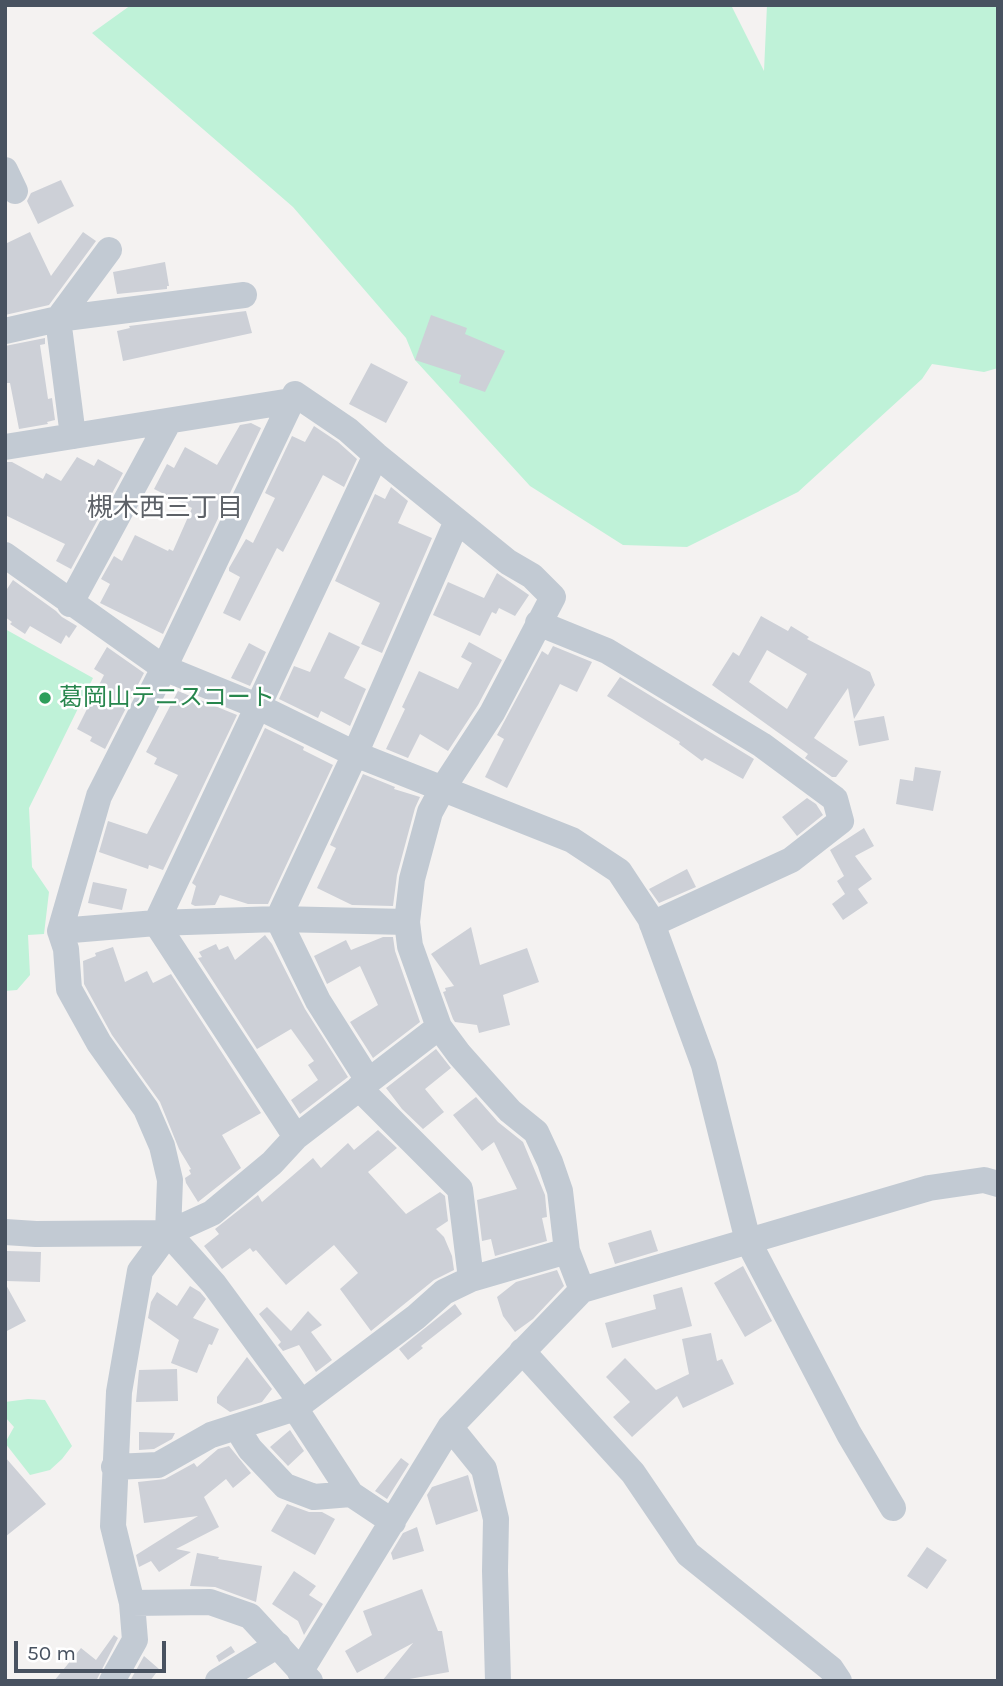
<!DOCTYPE html>
<meta charset="utf-8">
<style>
body{margin:0}
#map{position:relative;width:1003px;height:1686px;overflow:hidden;background:#f4f2f1;font-family:Karla,sans-serif}
canvas{display:block}
.frame{position:absolute;inset:0;border:7px solid #485260;pointer-events:none}
.scale{position:absolute;left:14px;top:1641px;width:152px;height:32px;box-sizing:border-box;border:4px solid #485260;border-top:0;padding-left:9px;font-size:21px;line-height:24px;white-space:nowrap;color:#485260;-webkit-text-stroke:5px #fff;paint-order:stroke}
</style>
<div id="map">
<canvas width="1003" height="1686"></canvas>
<div class="frame"></div>
<div class="scale">50 m</div>
</div>
<script>
const context = document.querySelector('canvas').getContext('2d');
context.lineJoin = 'round';
function fillPath(path, color) {
  context.fillStyle = color;
  context.fill(path, 'evenodd');
}
function shape(rows) {
  const path = new Path2D();
  for (const r of rows) {
    path.moveTo(r[0], r[1]);
    for (let i = 2; i < r.length; i += 2) path.lineTo(r[i], r[i + 1]);
  }
  return path;
}
function stroke(path, color, width, dash) {
  context.strokeStyle = color;
  context.lineWidth = width;
  context.lineCap = dash ? 'butt' : 'round';
  context.setLineDash(dash || []);
  context.stroke(path);
}
function drawText(font, color, halo, rows, align = 'center') {
  context.font = font + ' Karla,"Noto Sans JP",sans-serif';
  context.lineWidth = 5;
  context.setLineDash([]);
  context.textBaseline = 'middle';
  context.strokeStyle = halo;
  context.fillStyle = color;
  for (const [text, x, y, turn = 0] of rows) {
    context.save();
    context.translate(x, y);
    context.rotate((+turn || 0) * Math.PI / 180);
    context.textAlign = isNaN(turn) ? turn : align;
    if (halo) context.strokeText(text, 0, 0);
    context.fillText(text, 0, 0);
    context.restore();
  }
}
fillPath(shape([
 [131,5,731,5,764,71,767,5,998,5,998,368,984,372,932,364,922,379,798,492,687,547,623,545,530,486,415,360,406,338,293,207,92,33],
 [5,629,93,678,29,808,32,867,49,892,44,934,28,935,30,975,17,990,5,991],
 [28,1399,45,1400,72,1446,62,1459,50,1470,30,1475,5,1443,14,1427,5,1417,5,1402]
]), '#bff2d8');
fillPath(shape([
 [61,180,74,206,38,224,27,201,31,193],
 [30,232,51,276,83,232,96,241,49,305,5,315,5,244],
 [165,262,169,286,167,286,167,289,117,294,113,272],
 [246,311,252,333,123,361,117,331,130,328,129,326],
 [431,315,467,328,465,334,505,351,485,392,459,383,461,375,415,360],
 [45,338,45,344,40,345,48,399,52,398,55,420,47,422,48,424,19,429,10,383,5,383,5,346],
 [371,363,408,382,386,423,349,404],
 [251,423,261,428,163,634,100,603,110,584,101,579,114,556,122,561,135,535,168,551,169,549,173,551,192,508,154,489,167,464,174,468,185,447,217,465,240,425],
 [314,426,338,442,357,459,344,487,323,475,283,552,277,548,240,621,223,613,240,577,229,571,229,568,246,539,253,543,275,498,265,493,292,436,305,442],
 [77,457,94,466,98,459,123,473,71,569,56,561,65,544,5,515,5,462,12,462,43,479,46,473,61,481],
 [391,487,408,501,398,523,432,538,382,653,361,644,380,603,335,581,375,494,385,499],
 [497,573,529,595,515,616,499,608,496,614,492,612,480,636,433,615,448,582,484,598],
 [13,580,56,611,62,617,77,626,69,638,66,635,61,644,30,626,25,634,10,624,12,622,5,617,5,592],
 [761,616,788,631,791,626,809,637,807,639,870,672,875,685,854,719,848,688,814,738,848,761,836,777,832,777,805,758,808,754,712,685,733,652,739,656],
 [767,650,807,674,787,709,749,682],
 [329,632,360,647,344,678,366,689,350,726,321,711,318,718,279,699,294,666,310,672],
 [469,642,502,660,478,705,448,751,420,734,408,758,386,749,405,709,402,707,419,671,458,689,472,663,461,657],
 [249,643,266,652,250,686,231,678],
 [553,646,592,662,577,692,560,684,507,788,485,777,504,739,497,735,542,651,548,655],
 [107,647,144,673,105,749,90,741,92,737,77,729,104,675,94,669],
 [620,677,754,759,743,779,705,758,702,761,679,744,680,742,607,696],
 [178,691,237,715,163,870,149,865,148,869,99,852,108,821,147,834,178,775,154,764,157,758,146,752],
 [884,716,889,740,859,746,854,721],
 [265,728,304,747,303,750,333,765,268,904,248,904,220,895,215,905,195,906,191,904,196,886,192,883],
 [915,767,941,771,933,811,896,804,900,779,913,781],
 [363,774,395,787,394,789,420,797,415,808,397,875,393,906,352,905,317,888,336,848,330,845],
 [807,798,816,804,823,815,797,836,782,817],
 [864,828,874,846,855,856,872,879,858,889,868,903,843,920,832,904,845,894,837,881,844,876,830,850],
 [687,869,696,887,659,903,649,889],
 [93,882,127,889,122,910,88,903],
 [471,927,480,965,527,948,539,982,503,995,510,1025,479,1033,477,1025,455,1022,453,1019,443,992,446,991,445,988,454,986,431,954],
 [265,935,272,944,305,1009,348,1077,300,1114,291,1100,318,1080,308,1065,314,1061,291,1029,257,1049,198,958,202,957,199,952,216,944,219,950,228,946,235,960],
 [383,937,393,937,395,951,420,1022,373,1058,350,1022,378,1005,360,966,327,984,314,956,346,940,351,950],
 [113,947,125,982,147,971,153,983,171,974,261,1113,222,1135,241,1168,198,1202,186,1183,185,1178,191,1174,189,1170,191,1169,179,1149,160,1102,112,1035,84,984,83,961,96,956,95,953],
 [436,1049,451,1068,425,1089,444,1112,423,1129,402,1109,386,1088],
 [476,1097,498,1122,523,1142,545,1195,547,1217,542,1218,547,1241,495,1256,491,1239,482,1241,477,1200,517,1189,494,1142,482,1151,453,1115],
 [378,1130,397,1148,368,1172,406,1214,440,1192,445,1196,448,1221,436,1229,444,1237,452,1256,454,1270,434,1280,371,1331,340,1289,358,1273,334,1245,286,1285,256,1250,253,1252,250,1248,222,1269,204,1246,219,1234,215,1229,258,1195,262,1202,313,1158,321,1168,348,1143,354,1150],
 [651,1230,658,1251,615,1264,608,1243],
 [7,1251,41,1252,40,1282,6,1281],
 [743,1266,772,1321,745,1337,714,1283],
 [557,1270,564,1286,533,1319,515,1332,503,1316,497,1297,516,1282],
 [5,1283,26,1321,5,1332],
 [190,1286,200,1292,206,1299,193,1318,219,1329,212,1345,209,1344,197,1373,171,1363,179,1340,148,1318,151,1302,157,1292,177,1306],
 [682,1287,692,1326,612,1348,605,1323,656,1309,653,1295],
 [455,1304,462,1314,421,1346,423,1348,408,1360,399,1349],
 [267,1307,291,1331,308,1311,322,1325,311,1332,332,1360,316,1372,299,1345,283,1351,278,1345,281,1342,259,1314],
 [711,1333,717,1361,722,1359,734,1384,683,1408,677,1396,632,1437,613,1417,630,1402,606,1377,625,1358,656,1390,689,1374,682,1339],
 [247,1357,272,1389,262,1402,230,1412,217,1403,217,1397],
 [177,1369,178,1401,136,1402,139,1370],
 [290,1430,304,1451,288,1466,270,1447],
 [139,1432,175,1433,172,1439,154,1449,139,1450],
 [229,1446,251,1473,233,1488,226,1479,204,1497,219,1527,176,1549,191,1552,159,1572,151,1561,139,1567,136,1555,198,1516,144,1523,138,1482,165,1479,194,1463,197,1467,218,1449],
 [5,1457,46,1504,5,1537],
 [401,1458,409,1464,387,1499,375,1491],
 [468,1475,478,1511,436,1525,427,1495,432,1487],
 [287,1504,309,1512,322,1512,335,1519,315,1555,271,1531],
 [417,1527,424,1551,393,1560,391,1553,403,1533],
 [927,1547,947,1560,927,1589,907,1576],
 [197,1553,219,1557,218,1559,262,1566,256,1602,215,1587,190,1586],
 [294,1571,316,1586,309,1595,323,1604,304,1635,298,1621,272,1604],
 [422,1589,438,1631,442,1631,449,1672,398,1681,382,1681,413,1643,357,1673,345,1651,372,1635,363,1611],
 [114,1635,118,1638,96,1681,54,1681,81,1648,96,1660],
 [231,1646,235,1652,219,1662,216,1656],
 [144,1656,159,1669,150,1681,130,1681]
]), '#cdd0d7');
stroke(shape([
 [5,170,15,191],
 [5,331,58,319,244,295],
 [73,436,58,319,109,250],
 [5,447,291,401],
 [5,555,164,668,257,706,355,754,572,840,619,871,650,918,704,1065,748,1241,849,1434,893,1508],
 [70,604,169,421],
 [538,623,607,651,762,745,835,799,841,821,791,860,652,924],
 [60,931,156,923,278,919,407,922],
 [368,1080,318,1001,278,919,355,754,457,521],
 [359,1088,460,1189,471,1279],
 [296,1137,156,923,376,455],
 [5,1232,36,1234,168,1233,212,1213,272,1163,296,1137,439,1027],
 [168,1233,214,1284,295,1394,295,1408,351,1494,393,1522],
 [522,1351,633,1473,688,1554,831,1669,839,1681],
 [450,1427,484,1469,496,1519,495,1571,498,1681],
 [237,1428,250,1449,285,1486,314,1497,351,1494],
 [114,1467,158,1465,211,1435,295,1408,416,1317,444,1292,471,1279,567,1251],
 [132,1603,210,1602,250,1616,310,1681],
 [300,1672,450,1427,582,1290,929,1188,984,1180,998,1184],
 [112,1681,135,1640,132,1603,113,1526,119,1392,140,1271,168,1233,170,1180,162,1146,146,1109,99,1043,69,989,66,949,60,931,99,796,164,668,295,394,348,430,376,455,508,562,532,576,553,597,492,713,443,788,430,812,412,879,407,922,410,946,439,1027,459,1054,491,1090,510,1111,536,1132,550,1162,560,1191,567,1251,582,1290],
 [218,1681,278,1645]
]), '#c2cad3', 26);
for (const [x, y, r, color] of [
 [45,698,7,"#2e9e5b"]
]) {
  const dot = new Path2D();
  dot.arc(x, y, r, 0, 2 * Math.PI);
  context.fillStyle = color;
  context.fill(dot);
  stroke(dot, '#fff', 2.5);
}
drawText('24px', '#27864d', '#fff', [
 ["葛岡山テニスコート",59,698]
], 'left');
drawText('26px', '#5d6167', '#fff', [
 ["槻木西三丁目",165,509]
]);
</script>
